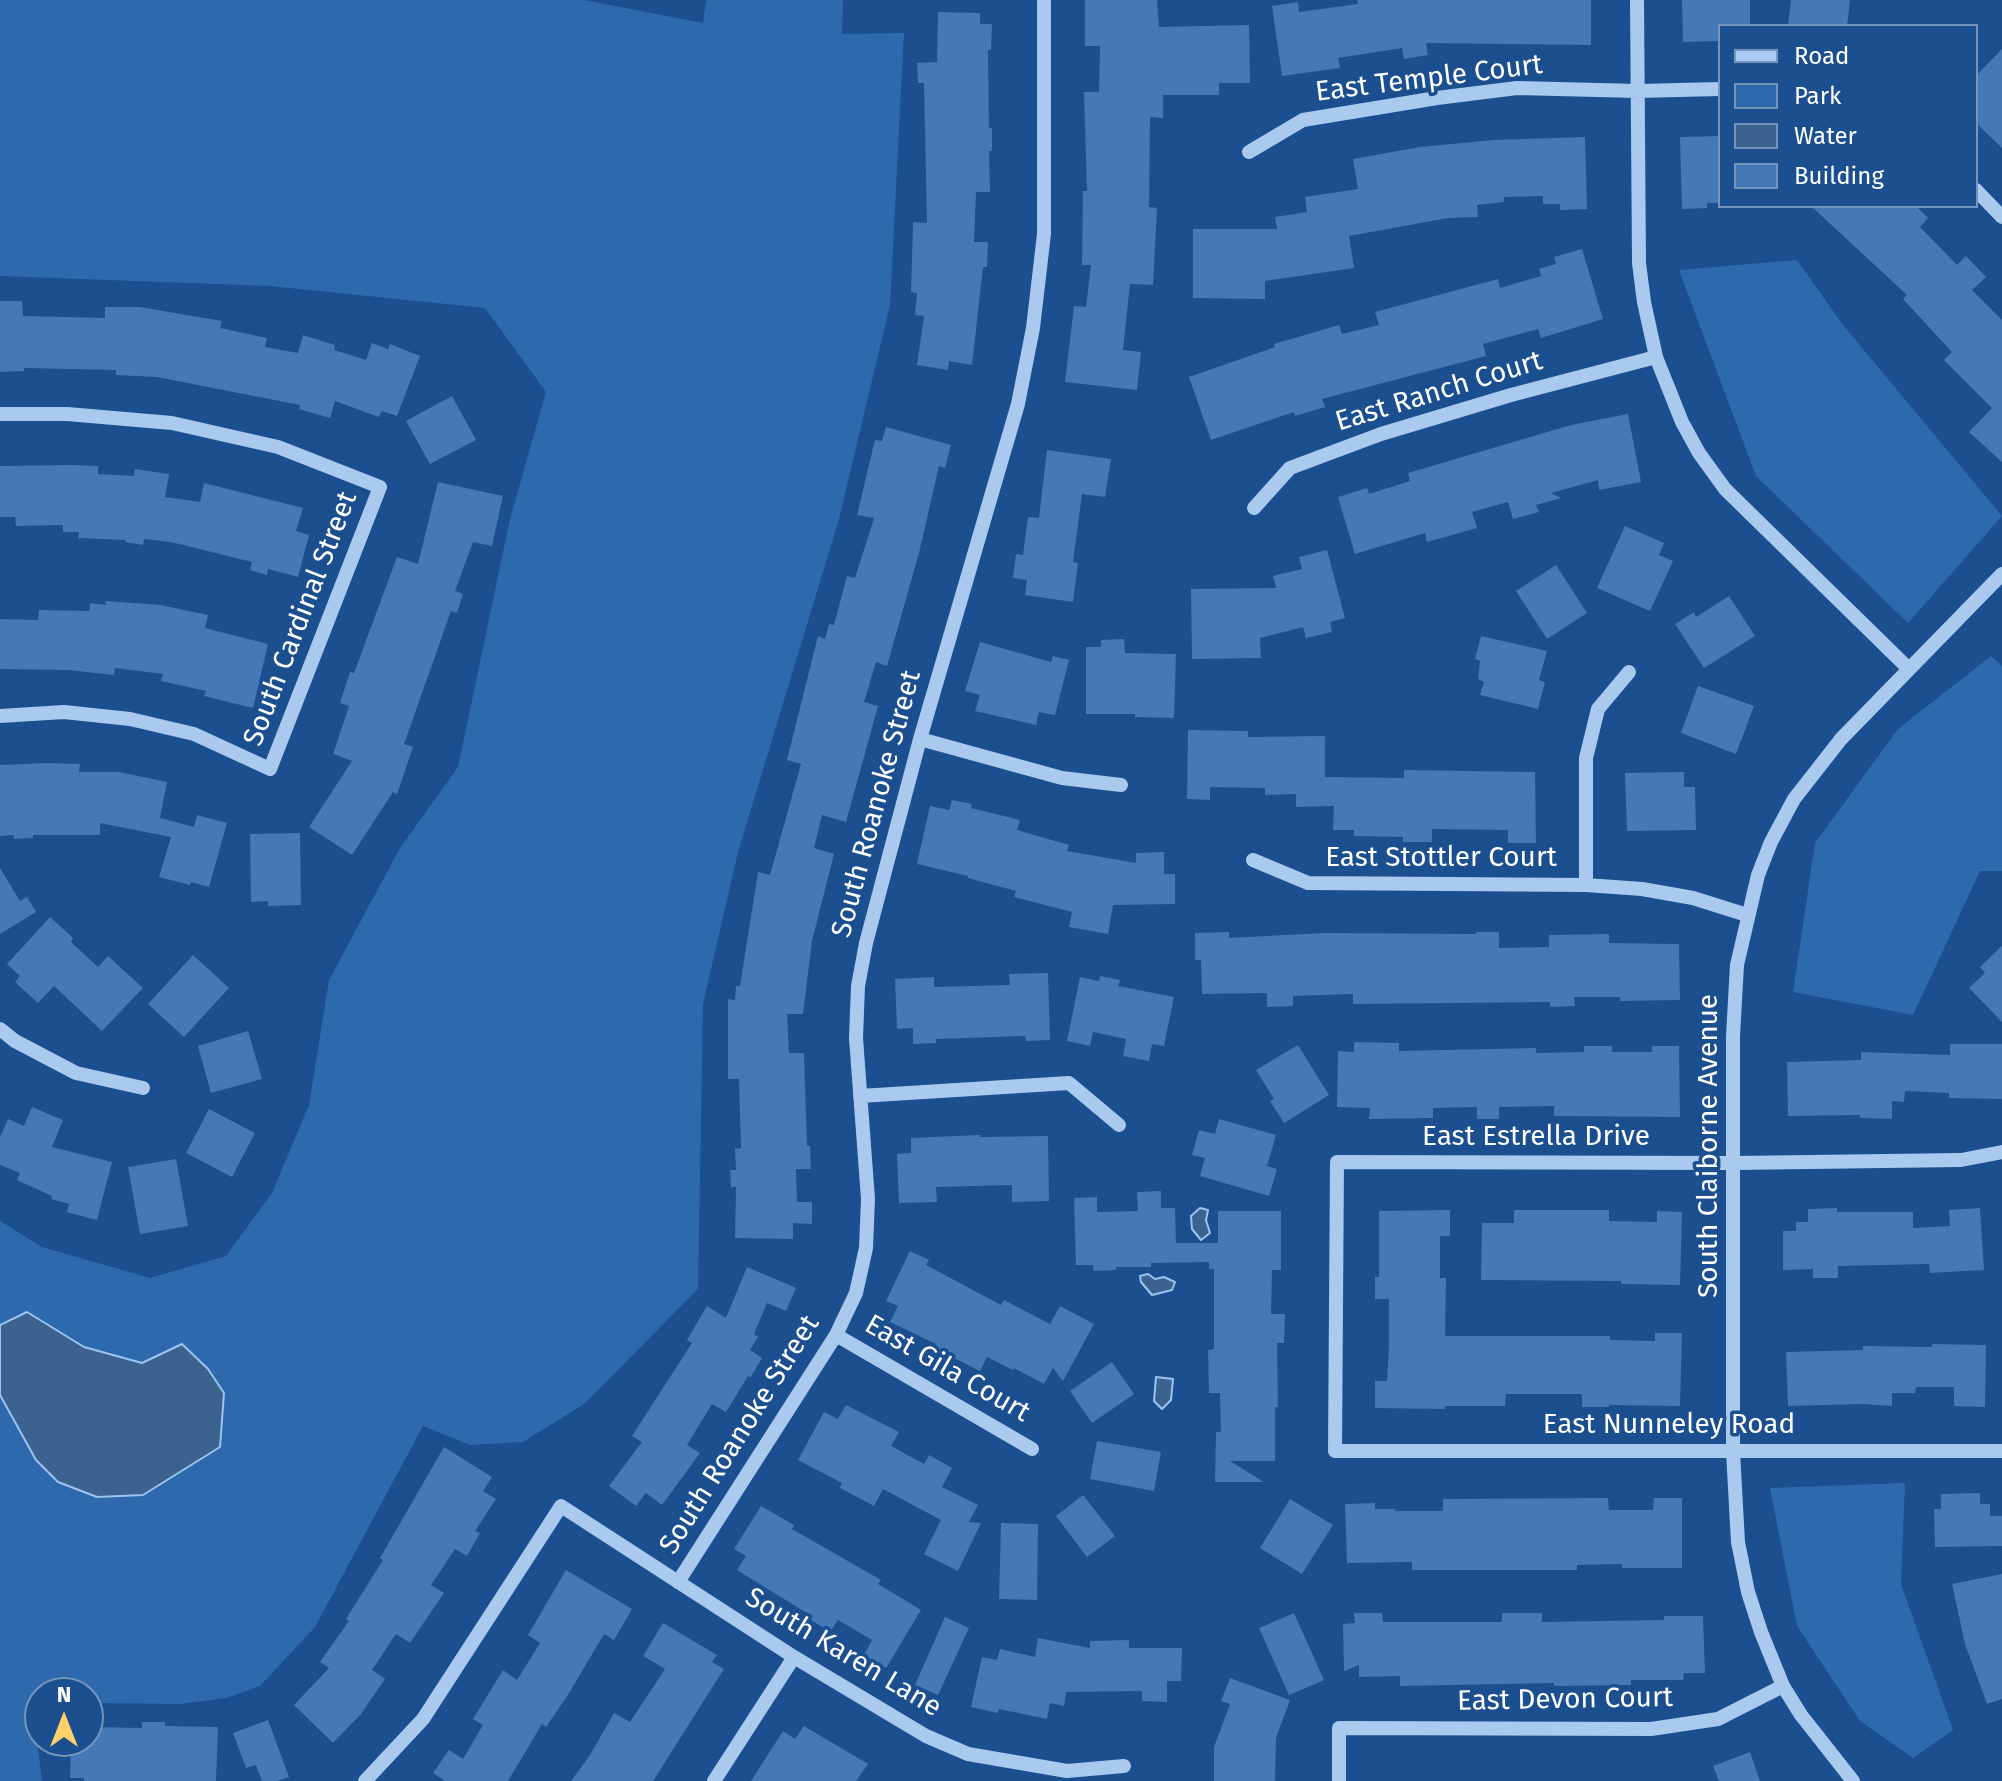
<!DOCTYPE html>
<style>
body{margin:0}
#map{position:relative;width:2002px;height:1781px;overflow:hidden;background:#1b4f8f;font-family:"Fira Sans",sans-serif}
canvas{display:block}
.legend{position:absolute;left:1718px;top:24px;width:260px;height:184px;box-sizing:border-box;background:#1b4f8f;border:2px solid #7695bc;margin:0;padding:10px 14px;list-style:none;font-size:24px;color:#fff}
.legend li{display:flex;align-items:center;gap:16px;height:40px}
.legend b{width:40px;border:2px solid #7695bc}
.north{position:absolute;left:24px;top:1677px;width:80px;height:80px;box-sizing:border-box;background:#1b4f8f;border:2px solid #7695bc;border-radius:50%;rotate:0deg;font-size:22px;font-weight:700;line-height:32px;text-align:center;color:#fff}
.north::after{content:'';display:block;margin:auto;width:28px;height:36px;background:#ffd166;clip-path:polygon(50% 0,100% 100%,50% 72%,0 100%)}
</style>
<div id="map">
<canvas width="2002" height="1781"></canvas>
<ul class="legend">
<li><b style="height:10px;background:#a9c9ee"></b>Road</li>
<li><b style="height:22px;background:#2e69ad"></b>Park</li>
<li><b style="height:22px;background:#3c6290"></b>Water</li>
<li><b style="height:22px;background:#4478b7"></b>Building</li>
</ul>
<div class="north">N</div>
</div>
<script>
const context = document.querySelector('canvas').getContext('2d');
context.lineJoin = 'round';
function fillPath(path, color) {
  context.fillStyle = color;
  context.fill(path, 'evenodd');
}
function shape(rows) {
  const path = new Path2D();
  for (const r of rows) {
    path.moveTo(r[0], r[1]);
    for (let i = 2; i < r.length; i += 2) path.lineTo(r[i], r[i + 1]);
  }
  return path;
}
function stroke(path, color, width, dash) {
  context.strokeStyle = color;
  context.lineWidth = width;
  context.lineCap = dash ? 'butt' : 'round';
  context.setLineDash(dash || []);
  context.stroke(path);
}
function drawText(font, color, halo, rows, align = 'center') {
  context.font = font + ' "Fira Sans",sans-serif';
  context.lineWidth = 7;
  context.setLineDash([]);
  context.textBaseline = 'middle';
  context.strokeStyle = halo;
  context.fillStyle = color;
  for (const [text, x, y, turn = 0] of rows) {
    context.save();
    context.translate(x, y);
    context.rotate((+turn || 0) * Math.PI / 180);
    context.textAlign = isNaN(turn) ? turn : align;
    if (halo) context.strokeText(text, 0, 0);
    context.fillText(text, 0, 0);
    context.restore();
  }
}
fillPath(shape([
 [0,0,584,0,703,23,706,0,843,0,842,34,904,33,890,305,839,519,738,852,703,1004,698,1289,584,1404,523,1442,470,1445,423,1426,315,1627,260,1686,226,1698,180,1704,88,1703,88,1693,40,1693,40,1738,37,1741,42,1781,0,1781,0,1221,42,1247,150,1278,226,1256,272,1193,309,1105,329,980,400,848,458,767,510,519,546,392,485,308,270,286,0,276],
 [1797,260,1843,325,2002,516,1908,623,1756,476,1679,270],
 [1991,656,2002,666,2002,871,1980,871,1913,1015,1793,992,1815,843,1898,729],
 [1905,1483,1901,1584,1953,1730,1913,1758,1860,1721,1797,1626,1770,1488]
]), '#2e69ad');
const water = shape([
 [1200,1208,1208,1210,1206,1220,1210,1233,1201,1240,1192,1229,1191,1216,1200,1208],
 [1148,1274,1155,1279,1164,1277,1175,1282,1172,1290,1152,1295,1141,1282,1140,1276,1148,1274],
 [27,1312,84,1347,142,1363,182,1344,208,1369,224,1393,220,1447,143,1495,97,1497,58,1482,36,1460,0,1395,0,1325,27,1312],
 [1156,1377,1173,1379,1171,1400,1162,1409,1154,1401,1156,1377]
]);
fillPath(water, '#3c6290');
stroke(water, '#9cc4f0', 2);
fillPath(shape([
 [1085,0,1157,0,1159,27,1249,25,1250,83,1219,83,1219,95,1163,95,1163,118,1150,117,1149,207,1157,208,1153,285,1130,284,1123,350,1141,352,1137,390,1065,382,1074,306,1086,307,1091,265,1082,265,1083,191,1087,191,1084,92,1099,92,1100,46,1085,46],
 [1357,0,1591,0,1591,45,1426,43,1428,55,1404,59,1402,48,1338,58,1340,68,1282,76,1272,6,1298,2,1299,12,1358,4],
 [1682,0,1750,0,1750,26,1720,26,1720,41,1683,42],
 [1791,0,1850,0,1847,26,1788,26],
 [938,12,980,13,980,24,992,24,991,50,988,50,989,128,992,128,992,151,989,151,990,192,976,192,974,242,988,242,987,267,983,267,972,365,949,361,948,370,917,365,924,316,915,315,917,293,911,292,913,222,927,223,924,83,918,83,917,63,937,62],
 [2002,49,2002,148,1976,123,1976,76],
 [1720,136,1720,203,1707,203,1707,208,1682,209,1680,137],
 [1585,137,1587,209,1560,210,1560,204,1543,204,1543,196,1504,197,1504,202,1477,205,1478,217,1448,218,1349,236,1354,268,1265,281,1265,299,1193,298,1193,229,1277,229,1275,217,1307,212,1305,197,1358,189,1353,159,1420,147,1493,140],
 [1811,206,1916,206,1928,218,1920,227,1957,265,1966,256,1986,277,1972,290,2002,320,2002,462,1969,432,1992,408,1944,360,1952,352,1903,299,1907,295],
 [1582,249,1603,319,1541,338,1538,329,1483,344,1486,356,1322,399,1325,407,1295,416,1294,412,1211,440,1189,377,1275,347,1274,344,1339,325,1342,334,1379,325,1375,312,1498,279,1500,288,1541,276,1539,269,1556,264,1554,257],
 [0,301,22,301,23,316,105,318,105,307,140,307,222,321,220,328,267,338,265,347,298,353,303,335,335,345,334,350,366,360,372,343,388,349,390,344,420,356,397,416,382,411,379,417,335,401,330,418,299,409,300,405,157,377,116,375,116,370,24,368,24,371,0,372],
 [452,396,476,440,430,464,406,421],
 [1628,414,1641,482,1599,490,1598,480,1551,493,1561,498,1536,505,1539,512,1513,519,1508,502,1472,512,1477,528,1427,542,1425,533,1355,554,1338,497,1367,488,1369,494,1410,481,1408,473,1571,425],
 [886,427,951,445,945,468,939,466,919,553,887,666,876,662,864,702,878,706,846,822,822,815,814,848,834,854,812,941,803,1014,787,1014,789,1053,804,1053,807,1146,810,1146,811,1169,796,1169,797,1202,812,1202,812,1224,793,1223,793,1239,735,1238,736,1187,731,1187,730,1170,736,1170,735,1149,741,1148,739,1079,728,1079,728,999,735,1000,736,986,740,986,758,872,770,875,801,764,787,760,818,636,825,639,829,624,834,625,847,576,855,578,874,518,857,515,875,440,882,441],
 [1047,450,1111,459,1105,497,1082,494,1073,562,1078,563,1073,602,1025,595,1027,580,1013,578,1016,554,1023,555,1028,517,1039,518],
 [72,465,98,466,98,474,134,476,135,469,169,474,165,497,200,502,204,483,303,508,296,531,309,535,298,577,268,569,267,575,250,570,252,562,171,542,144,539,143,545,125,542,126,540,78,538,79,532,63,532,63,525,16,526,15,517,0,517,0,466],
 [438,482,503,496,492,546,473,542,455,591,463,594,457,613,451,611,404,744,413,747,397,794,393,792,352,855,309,827,352,761,333,754,349,706,340,703,350,672,354,673,397,557,418,564],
 [1625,526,1664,543,1659,555,1673,561,1650,611,1597,588],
 [1327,550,1345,618,1330,622,1332,632,1306,638,1303,627,1260,638,1261,658,1192,659,1191,589,1276,588,1273,576,1302,569,1299,557],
 [1556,565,1587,613,1547,639,1516,591],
 [1729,596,1755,636,1704,668,1675,624,1694,612,1696,617],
 [106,601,160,605,208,615,205,628,268,644,253,708,204,696,206,691,161,681,163,674,115,668,114,675,69,670,0,669,0,619,38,620,39,610,89,611,90,603,106,605],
 [1481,636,1547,651,1539,680,1545,682,1538,709,1480,695,1484,682,1478,679,1480,661,1475,659],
 [1124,639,1125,653,1176,654,1174,718,1135,717,1135,714,1086,714,1086,647,1101,647,1101,640],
 [980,642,1051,662,1053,656,1069,660,1055,715,1039,712,1036,725,975,711,980,695,965,691],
 [1698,686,1754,706,1736,754,1681,733],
 [1188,730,1248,731,1248,737,1325,736,1325,777,1404,778,1404,770,1535,772,1536,843,1508,843,1508,830,1432,829,1432,842,1403,842,1403,837,1354,836,1354,830,1333,830,1334,806,1296,807,1296,794,1265,795,1265,788,1210,787,1210,800,1187,799],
 [48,763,80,764,79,772,119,772,167,782,160,818,194,827,197,815,227,823,209,887,191,882,190,885,159,877,171,837,100,823,100,835,33,835,33,838,14,839,14,835,0,836,0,765],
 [1684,772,1684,787,1695,787,1696,830,1627,831,1625,773],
 [952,800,972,804,971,808,1020,820,1017,830,1069,845,1067,851,1136,863,1136,853,1164,852,1164,874,1175,874,1175,904,1113,905,1108,934,1069,927,1072,912,1014,897,1016,891,968,878,968,876,917,864,930,806,949,810],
 [300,833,301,905,268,906,268,901,251,902,250,834],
 [0,868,20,901,27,897,36,912,0,934],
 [50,917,73,938,71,942,98,967,108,956,143,988,102,1031,54,986,38,1003,15,982,20,976,7,964],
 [1229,932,1229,938,1324,933,1476,934,1476,932,1499,932,1499,948,1549,947,1549,935,1609,934,1609,943,1679,944,1680,1000,1620,1001,1620,997,1574,997,1575,1006,1550,1007,1550,1002,1353,1004,1353,994,1293,996,1293,1006,1267,1007,1267,993,1202,994,1201,960,1195,960,1195,933],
 [2002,946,2002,1022,1969,988,1985,973,1980,967],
 [193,955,229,988,184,1037,148,1004],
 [1048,973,1050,1040,1026,1041,1025,1036,936,1039,936,1043,913,1044,913,1028,897,1029,895,979,934,977,934,987,1010,985,1009,974],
 [1100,976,1120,980,1118,986,1174,997,1164,1046,1152,1044,1149,1061,1123,1056,1126,1039,1093,1032,1090,1046,1067,1041,1080,977,1099,981],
 [248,1031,262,1079,211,1093,198,1046],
 [1354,1042,1399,1043,1399,1051,1536,1048,1536,1053,1584,1052,1584,1046,1612,1046,1612,1052,1652,1052,1652,1046,1679,1046,1680,1117,1554,1116,1554,1106,1499,1107,1499,1119,1477,1119,1477,1107,1433,1108,1433,1118,1369,1119,1370,1108,1337,1107,1338,1051,1354,1052],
 [1950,1044,2002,1044,2002,1099,1949,1098,1949,1093,1905,1091,1904,1102,1892,1101,1892,1119,1860,1118,1860,1115,1788,1116,1787,1062,1861,1060,1861,1052,1950,1055],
 [1298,1045,1329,1095,1284,1123,1270,1101,1274,1099,1256,1070],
 [32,1107,63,1120,52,1147,112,1162,97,1220,67,1212,69,1204,51,1199,52,1196,17,1180,20,1173,0,1165,0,1137,8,1119,24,1126],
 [209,1109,255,1133,232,1177,186,1153],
 [1219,1119,1276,1135,1267,1166,1277,1169,1269,1196,1200,1176,1205,1158,1192,1155,1199,1130,1215,1134],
 [980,1135,980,1137,1048,1136,1049,1201,1012,1202,1012,1185,936,1187,937,1202,899,1203,897,1154,911,1153,911,1138],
 [176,1159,188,1226,140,1234,128,1167],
 [1161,1191,1161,1208,1175,1208,1176,1243,1218,1243,1218,1211,1281,1211,1281,1270,1272,1270,1271,1314,1285,1314,1284,1343,1277,1343,1278,1407,1275,1407,1275,1461,1230,1461,1264,1482,1215,1482,1216,1432,1221,1432,1220,1393,1209,1393,1208,1350,1214,1349,1214,1269,1209,1269,1209,1262,1151,1263,1151,1267,1116,1267,1116,1270,1094,1271,1093,1265,1076,1265,1074,1198,1097,1197,1097,1212,1138,1211,1137,1192],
 [1837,1208,1837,1212,1913,1212,1913,1228,1950,1226,1949,1210,1980,1208,1984,1270,1930,1273,1929,1264,1838,1266,1838,1278,1813,1278,1813,1269,1783,1270,1783,1231,1796,1231,1796,1222,1808,1222,1808,1209],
 [1450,1210,1450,1236,1440,1236,1440,1278,1446,1278,1445,1336,1610,1336,1610,1340,1655,1341,1655,1333,1682,1333,1680,1406,1609,1405,1609,1407,1582,1407,1582,1394,1506,1394,1505,1406,1445,1406,1445,1409,1375,1408,1375,1381,1387,1381,1389,1348,1389,1299,1375,1299,1375,1277,1379,1277,1379,1211],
 [1514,1210,1609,1210,1609,1221,1657,1222,1657,1211,1682,1212,1680,1285,1621,1284,1621,1281,1481,1280,1482,1223,1514,1223],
 [910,1251,929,1260,926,1265,1001,1305,1004,1300,1050,1324,1060,1306,1094,1324,1063,1381,1053,1368,1044,1384,1014,1368,1013,1370,987,1357,980,1371,934,1348,936,1344,890,1322,898,1306,886,1301],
 [747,1267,796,1288,786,1311,767,1303,754,1334,758,1337,750,1350,762,1358,750,1378,748,1376,726,1412,712,1404,687,1445,700,1453,662,1505,646,1493,636,1506,609,1486,642,1442,632,1436,692,1343,687,1340,707,1306,726,1318],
 [1932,1344,1986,1345,1985,1407,1954,1406,1954,1387,1916,1387,1915,1393,1892,1393,1892,1406,1862,1404,1788,1406,1786,1352,1863,1350,1863,1346,1932,1347],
 [1112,1362,1134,1394,1092,1423,1070,1391],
 [846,1405,899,1432,891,1446,924,1464,929,1455,952,1468,942,1487,978,1505,969,1522,981,1523,958,1571,924,1554,941,1520,883,1489,874,1506,840,1488,842,1483,798,1460,824,1412,838,1419],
 [1097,1441,1161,1452,1154,1491,1090,1479],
 [444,1447,492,1477,483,1491,496,1499,475,1531,480,1533,467,1556,455,1549,431,1585,444,1593,410,1643,396,1634,372,1670,385,1679,361,1714,333,1743,294,1705,329,1668,320,1662,349,1621,346,1619,383,1560,380,1558],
 [1980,1493,1980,1504,1990,1504,1990,1516,2002,1516,2002,1546,1935,1547,1934,1509,1941,1509,1941,1494],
 [1083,1495,1115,1536,1087,1557,1056,1516],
 [1608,1498,1609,1510,1653,1510,1654,1498,1682,1498,1682,1568,1622,1568,1622,1564,1577,1565,1577,1570,1412,1570,1412,1562,1347,1563,1345,1504,1375,1503,1375,1509,1395,1509,1395,1511,1443,1511,1443,1499],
 [1290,1499,1333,1525,1302,1574,1260,1548],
 [761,1506,794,1525,792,1529,881,1580,878,1584,921,1610,886,1668,864,1655,872,1640,838,1620,830,1632,808,1618,810,1615,737,1570,746,1556,734,1549],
 [1001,1523,1038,1524,1037,1600,999,1599],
 [566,1570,632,1609,614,1640,604,1634,568,1695,546,1727,542,1724,508,1781,445,1781,433,1773,449,1750,463,1759,483,1725,473,1719,503,1670,517,1680,540,1643,528,1635],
 [2002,1574,2002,1699,1987,1704,1965,1644,1952,1584],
 [1294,1613,1324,1680,1289,1695,1259,1628],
 [1354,1613,1382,1613,1383,1622,1502,1622,1502,1613,1542,1613,1542,1622,1664,1620,1664,1616,1703,1616,1705,1673,1684,1673,1683,1680,1631,1680,1631,1685,1554,1686,1554,1683,1400,1686,1400,1676,1359,1677,1359,1665,1344,1671,1343,1624,1355,1623],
 [945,1617,969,1628,938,1695,915,1685],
 [663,1623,717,1655,712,1662,724,1669,653,1781,571,1781,590,1755,614,1713,630,1722,665,1669,643,1656],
 [1038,1638,1090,1648,1090,1641,1129,1640,1129,1648,1182,1648,1181,1681,1167,1681,1167,1702,1142,1701,1142,1691,1066,1692,1064,1706,1050,1703,1047,1719,999,1709,998,1713,971,1707,982,1657,997,1660,1000,1649,1035,1657],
 [1230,1678,1290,1700,1276,1738,1275,1781,1214,1781,1214,1747,1230,1704,1221,1701],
 [268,1720,289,1777,277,1781,262,1781,256,1765,246,1768,233,1733],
 [142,1722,165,1722,165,1726,218,1727,216,1781,84,1781,84,1778,70,1778,71,1741,88,1741,88,1727,142,1728],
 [804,1726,868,1764,856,1781,751,1781,783,1731,795,1739],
 [1750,1752,1760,1781,1719,1781,1713,1766]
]), '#4478b7');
stroke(shape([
 [1637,0,1639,263,1644,302,1656,357,1682,422,1699,453,1725,489,1909,669],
 [1249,152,1303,120,1437,98,1517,88,1638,91,1720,89],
 [1976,190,2002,217],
 [0,414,67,414,172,423,278,447,380,487,270,769,194,734,130,719,64,712,0,716],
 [1254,508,1290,468,1381,434,1511,395,1656,357],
 [920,739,1062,778,1121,785],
 [1253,860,1308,883,1586,885,1642,889,1693,898,1747,915],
 [1586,885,1586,758,1598,709,1629,672],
 [0,1029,15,1041,76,1073,143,1088],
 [860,1096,1069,1083,1119,1125],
 [2002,1152,1961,1160,1734,1163,1337,1162,1335,1451,2002,1451],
 [836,1335,1032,1449],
 [678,1582,836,1335,856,1293,866,1248,868,1199,856,1038,858,986,866,943,920,739,1018,404,1033,328,1044,234,1044,0],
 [365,1781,423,1719,561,1506,794,1657,926,1736,968,1754,1067,1771,1124,1766],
 [714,1781,794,1657],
 [1339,1781,1339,1728,1651,1729,1718,1719,1783,1686],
 [1853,1781,1801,1715,1783,1686,1761,1632,1748,1592,1738,1542,1733,1452,1733,1036,1737,965,1758,875,1771,842,1794,799,1841,739,2002,574]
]), '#a9c9ee', 14);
drawText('28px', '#fff', '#1b4f8f', [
 ["East Temple Court",1429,79,-7],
 ["East Ranch Court",1439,392,-17],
 ["South Cardinal Street",301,619,-69],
 ["South Roanoke Street",877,804,-75],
 ["East Stottler Court",1441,858],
 ["East Estrella Drive",1536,1137],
 ["South Claiborne Avenue",1709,1146,-90],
 ["East Gila Court",947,1369,30],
 ["East Nunneley Road",1669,1425],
 ["South Roanoke Street",740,1435,-58],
 ["South Karen Lane",843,1653,31],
 ["East Devon Court",1565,1700,-1]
]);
</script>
